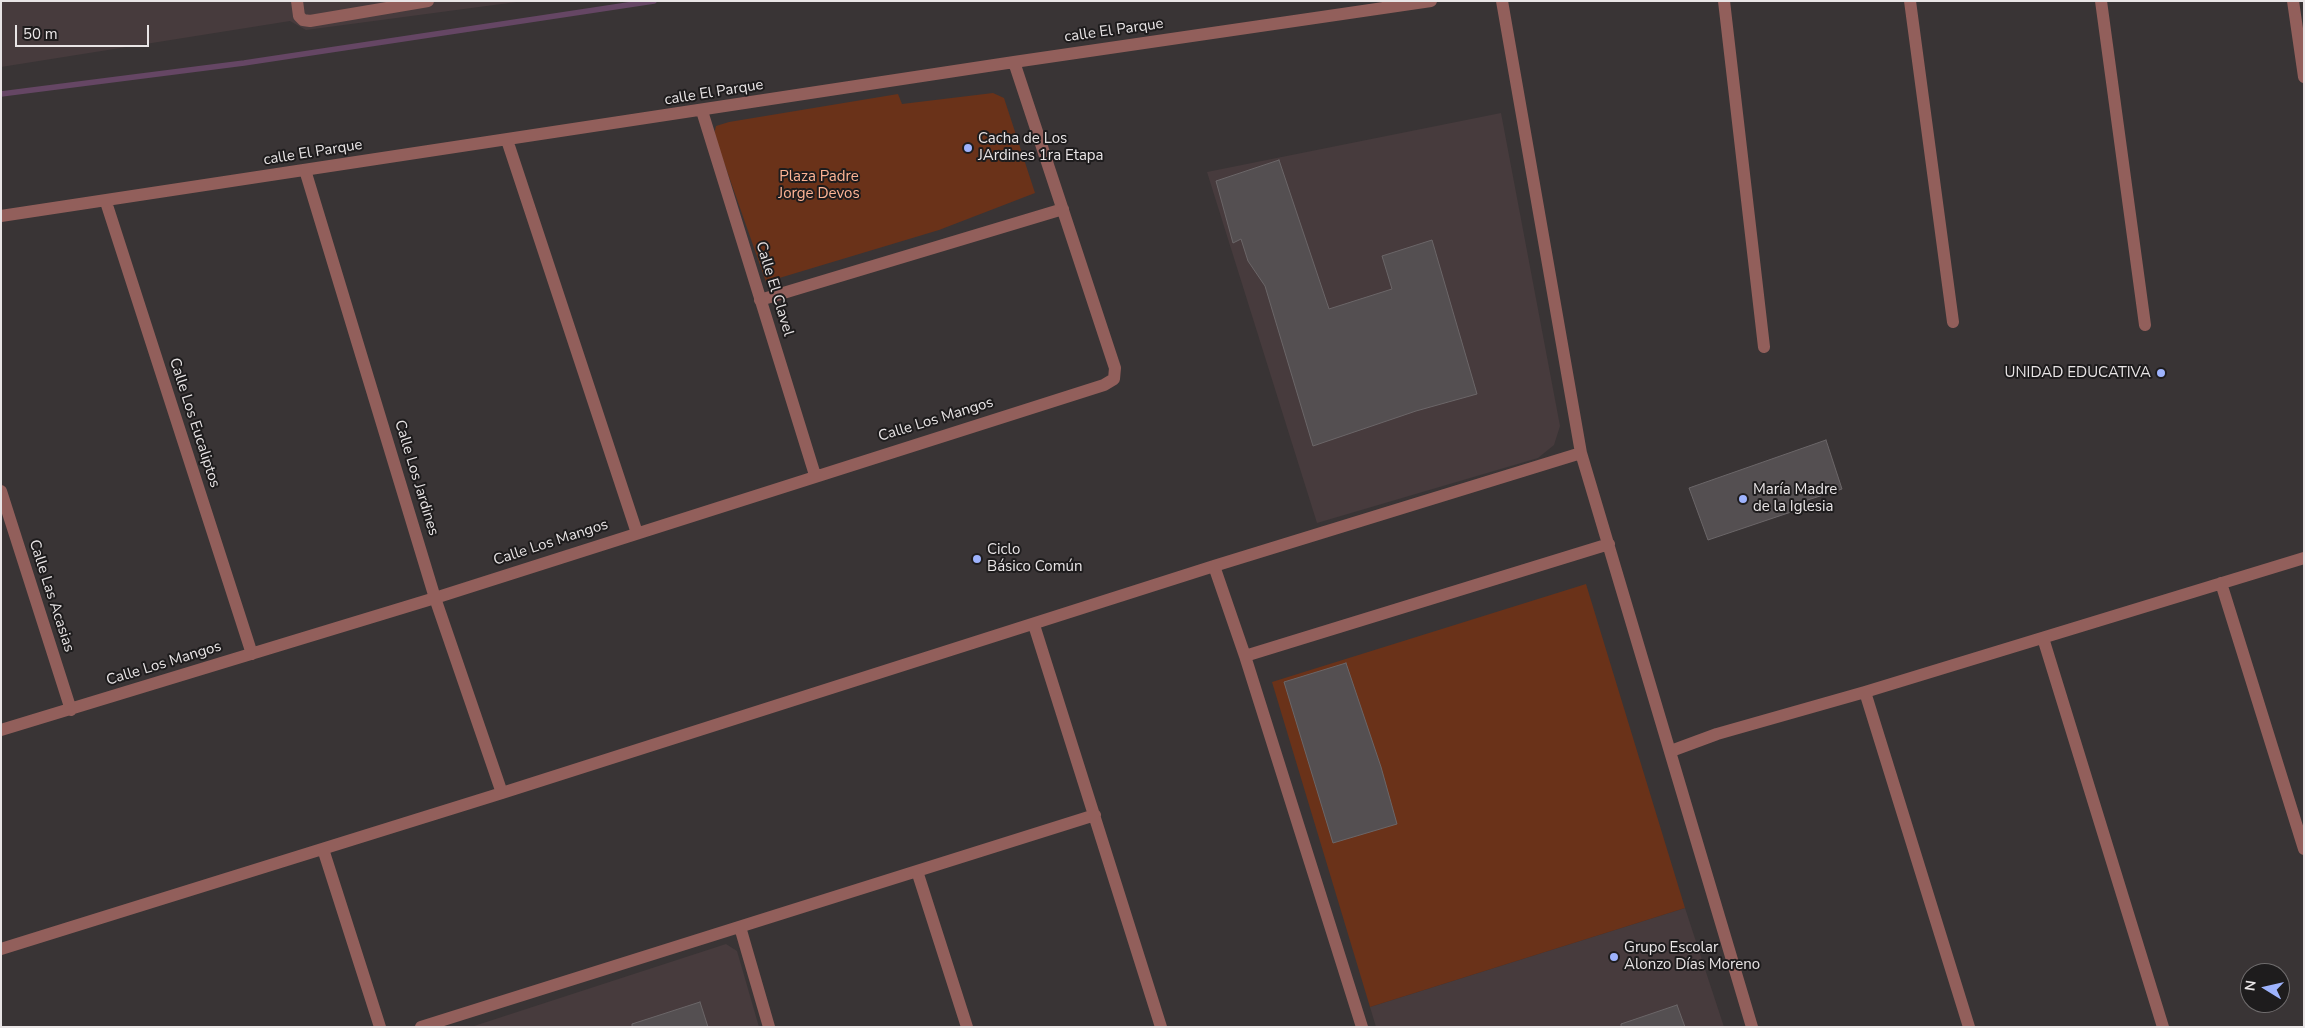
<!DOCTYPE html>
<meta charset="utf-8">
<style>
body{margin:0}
#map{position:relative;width:2305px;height:1028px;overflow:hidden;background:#393435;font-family:"Nunito Sans",sans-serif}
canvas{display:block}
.frame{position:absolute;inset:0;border:2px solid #e9e5e6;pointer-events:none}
.north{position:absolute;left:2240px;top:963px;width:50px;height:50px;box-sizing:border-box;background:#1e1c1d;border:1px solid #6f6c6d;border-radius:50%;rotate:279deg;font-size:14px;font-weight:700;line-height:20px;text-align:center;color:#e9e5e6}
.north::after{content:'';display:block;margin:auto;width:18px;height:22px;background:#9eb3fd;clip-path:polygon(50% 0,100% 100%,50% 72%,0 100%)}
.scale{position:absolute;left:15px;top:25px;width:134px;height:22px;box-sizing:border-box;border:2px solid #e9e5e6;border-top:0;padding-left:6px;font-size:15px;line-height:18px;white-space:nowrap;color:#e9e5e6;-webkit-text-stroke:4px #1e1c1d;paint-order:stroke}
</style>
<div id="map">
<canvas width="2305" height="1028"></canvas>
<div class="frame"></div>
<div class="north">N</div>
<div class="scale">50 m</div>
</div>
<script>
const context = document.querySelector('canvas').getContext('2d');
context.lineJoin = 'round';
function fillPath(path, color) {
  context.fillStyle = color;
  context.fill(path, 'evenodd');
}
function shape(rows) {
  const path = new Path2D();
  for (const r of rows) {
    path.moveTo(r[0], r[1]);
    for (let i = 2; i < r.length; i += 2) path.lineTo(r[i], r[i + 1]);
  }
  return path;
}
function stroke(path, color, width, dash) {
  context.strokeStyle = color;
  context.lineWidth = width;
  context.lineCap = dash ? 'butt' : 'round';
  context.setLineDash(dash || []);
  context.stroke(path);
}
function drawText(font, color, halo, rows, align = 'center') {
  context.font = font + ' "Nunito Sans",sans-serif';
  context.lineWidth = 4;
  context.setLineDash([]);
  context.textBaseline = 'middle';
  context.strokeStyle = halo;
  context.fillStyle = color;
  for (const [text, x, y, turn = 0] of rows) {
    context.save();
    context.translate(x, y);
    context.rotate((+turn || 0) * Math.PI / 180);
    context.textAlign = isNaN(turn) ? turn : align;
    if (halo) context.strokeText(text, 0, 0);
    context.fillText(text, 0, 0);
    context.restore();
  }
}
fillPath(shape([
 [1,1,524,1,306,30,290,21,1,67],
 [1501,113,1560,426,1554,445,1538,458,1317,523,1207,172],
 [1685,908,1724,1027,1376,1027,1370,1007],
 [726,944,737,951,759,1027,471,1027]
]), '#473b3d');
fillPath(shape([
 [993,93,1004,98,1035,193,939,230,766,282,714,134,716,126,729,122,898,94,902,104],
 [1586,584,1685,908,1370,1007,1272,682]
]), '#6a3219');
stroke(shape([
 [1,94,244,63,654,1]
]), '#654664', 5.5);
const building = shape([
 [1279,160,1329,309,1392,289,1382,256,1432,240,1477,394,1416,411,1313,446,1265,286,1248,261,1241,239,1233,243,1216,181,1279,160],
 [1826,440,1842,489,1795,504,1797,510,1708,540,1689,488,1826,440],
 [1346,663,1381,767,1397,824,1333,843,1284,682,1346,663],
 [700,1002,708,1027,632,1027,632,1024,700,1002],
 [1677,1005,1685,1027,1621,1027,1621,1024,1677,1005]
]);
fillPath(building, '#544f51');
stroke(building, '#6b6668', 1);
stroke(shape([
 [297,1,299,16,303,20,310,21,428,1],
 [1502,1,1581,453,1752,1027],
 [1724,1,1764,347],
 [1910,1,1953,322],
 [2101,1,2145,325],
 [2293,1,2304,77],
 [702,111,815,475],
 [507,140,637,533],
 [305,170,435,598,502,793],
 [106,202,252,654],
 [1,216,1014,62,1431,1],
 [760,300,1063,209],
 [1,491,71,710],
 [1214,566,1245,656,1362,1027],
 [2221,583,2304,849],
 [1034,625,1161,1027],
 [2043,638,2163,1027],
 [1245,656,1609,544],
 [1865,692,1969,1027],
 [1,730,435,598,1104,385,1114,379,1115,368,1014,62],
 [1671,751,1717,734,1865,692,2304,558],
 [323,849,380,1027],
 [917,871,967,1027],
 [740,927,769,1027],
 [1,949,502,793,1214,566,1581,453],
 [421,1027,1095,815]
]), '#925f5b', 12);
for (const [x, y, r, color] of [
 [968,148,5,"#9eb3fd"],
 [2161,373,5,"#9eb3fd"],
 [1743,499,5,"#9eb3fd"],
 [977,559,5,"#9eb3fd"],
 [1614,957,5,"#9eb3fd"]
]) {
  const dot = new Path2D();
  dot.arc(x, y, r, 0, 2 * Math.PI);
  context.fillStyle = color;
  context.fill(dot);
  stroke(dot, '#1e1c1d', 2);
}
drawText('15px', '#e9e5e6', '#1e1c1d', [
 ["calle El Parque",1114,31,-8],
 ["calle El Parque",714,93,-9],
 ["calle El Parque",313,153,-9],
 ["Calle El Clavel",774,289,73],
 ["Calle Los Mangos",936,420,-17],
 ["Calle Los Eucaliptos",194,423,72],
 ["Calle Los Jardines",416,478,73],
 ["Calle Los Mangos",551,543,-18],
 ["Calle Las Acasias",51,596,72],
 ["Calle Los Mangos",164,664,-17]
]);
drawText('15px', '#e9e5e6', '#1e1c1d', [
 ["Cacha de Los",978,139],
 ["JArdines 1ra Etapa",978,156],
 ["UNIDAD EDUCATIVA",2151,373,"right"],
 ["María Madre",1753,490],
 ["de la Iglesia",1753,507],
 ["Ciclo",987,550],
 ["Básico Común",987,567],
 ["Grupo Escolar",1624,948],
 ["Alonzo Días Moreno",1624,965]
], 'left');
drawText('15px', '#ffb596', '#1e1c1d', [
 ["Plaza Padre",819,177],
 ["Jorge Devos",819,194]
]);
</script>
